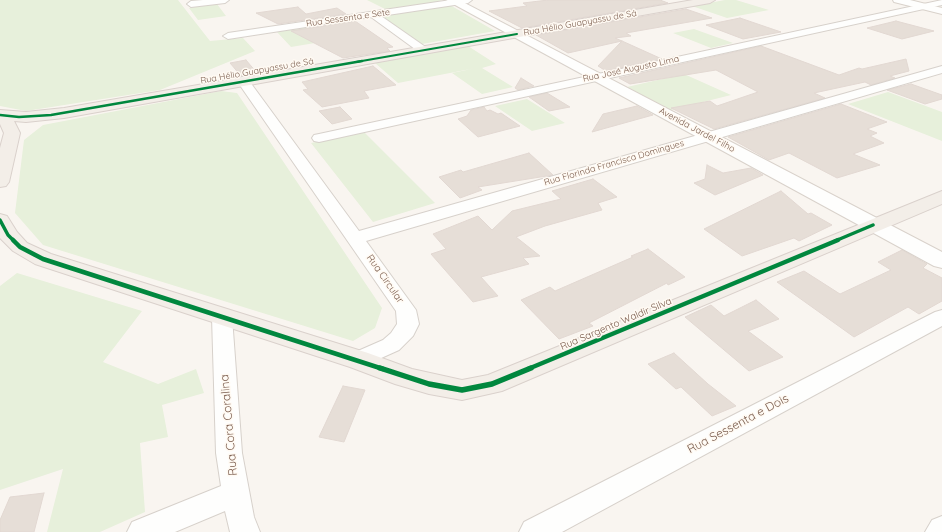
<!DOCTYPE html>
<meta charset="utf-8">
<style>
body{margin:0}
canvas{display:block;background:#f9f5f0}
</style>
<canvas width="942" height="532"></canvas>
<script>
const context = document.querySelector('canvas').getContext('2d');
context.lineJoin = 'round';
function fillPath(path, color) {
  context.fillStyle = color;
  context.fill(path, 'evenodd');
}
function shape(rows) {
  const path = new Path2D();
  for (const r of rows) {
    path.moveTo(r[0], r[1]);
    for (let i = 2; i < r.length; i += 2) path.lineTo(r[i], r[i + 1]);
  }
  return path;
}
function stroke(path, color, width, dash) {
  context.strokeStyle = color;
  context.lineWidth = width;
  context.lineCap = dash ? 'butt' : 'round';
  context.setLineDash(dash || []);
  context.stroke(path);
}
function drawText(font, color, halo, rows, align = 'center') {
  context.font = font + ' Quicksand,sans-serif';
  context.lineWidth = 3;
  context.setLineDash([]);
  context.textBaseline = 'middle';
  context.strokeStyle = halo;
  context.fillStyle = color;
  for (const [text, x, y, turn = 0] of rows) {
    context.save();
    context.translate(x, y);
    context.rotate((+turn || 0) * Math.PI / 180);
    context.textAlign = isNaN(turn) ? turn : align;
    if (halo) context.strokeText(text, 0, 0);
    context.fillText(text, 0, 0);
    context.restore();
  }
}
fillPath(shape([
 [0,0,178,0,210,41,243,38,255,51,160,90,26,111,0,106],
 [367,0,439,0,442,1,385,9],
 [725,0,736,0,769,10,727,18,692,6],
 [217,4,226,16,198,20,189,8],
 [450,5,495,31,422,44,380,15],
 [305,27,321,42,291,47,277,32],
 [694,29,733,43,711,48,673,33],
 [468,46,496,64,482,68,513,87,482,94,452,73,476,68,398,83,375,63],
 [684,74,731,95,671,110,627,87],
 [221,91,237,93,382,308,375,328,353,341,43,245,15,213,24,140,43,125],
 [888,92,942,112,942,141,848,104],
 [527,99,565,123,532,131,495,106],
 [364,132,435,203,373,222,311,143],
 [17,273,142,311,103,362,158,384,196,369,204,393,162,405,168,437,140,443,145,512,100,532,47,532,63,469,0,490,0,286]
]), '#e7f0db');
const building = shape([
 [548,0,660,0,668,3,522,28,489,11,527,6,523,3,548,0],
 [298,7,306,14,337,8,346,14,278,24,256,13,298,7],
 [686,9,712,18,626,33,631,36,615,38,622,41,568,53,536,35,686,9],
 [740,18,781,32,743,39,706,25,740,18],
 [355,21,393,47,387,48,390,51,343,58,291,31,355,21],
 [896,21,934,31,902,39,867,28,896,21],
 [622,41,662,59,606,71,598,66,622,41],
 [761,46,839,75,859,68,862,69,906,59,909,71,890,76,895,78,871,85,865,82,814,93,825,98,714,129,671,108,710,101,717,106,758,92,716,70,630,84,619,78,761,46],
 [246,60,257,73,241,76,230,63,246,60],
 [373,66,396,85,364,91,369,98,322,107,303,90,308,89,302,82,373,66],
 [521,78,534,86,518,90,515,88,521,78],
 [911,84,942,95,942,99,925,104,887,90,911,84],
 [547,93,570,107,549,111,529,97,547,93],
 [841,104,887,122,867,129,877,133,870,136,884,143,853,154,880,165,837,178,789,153,769,160,728,137,841,104],
 [637,106,653,115,592,132,603,114,637,106],
 [340,107,352,119,332,124,319,111,340,107],
 [484,107,487,111,490,110,498,114,501,113,520,126,478,137,458,119,467,116,471,110,484,107],
 [529,153,553,175,478,187,482,190,460,198,439,177,461,170,463,172,529,153],
 [707,165,723,173,751,168,763,175,715,195,694,183,705,179,707,165],
 [593,179,617,197,598,203,602,210,545,226,516,237,540,256,523,258,529,264,481,277,498,296,473,302,431,254,446,249,433,234,478,216,492,230,512,211,561,199,552,191,593,179],
 [781,191,808,214,811,213,832,225,799,241,794,238,742,256,704,229,781,191],
 [648,249,685,277,668,285,667,283,589,323,593,326,559,339,521,300,550,287,555,291,633,257,631,256,648,249],
 [902,250,927,264,923,268,942,278,942,301,919,314,908,307,854,337,777,282,804,271,840,294,891,270,878,262,902,250],
 [756,300,779,319,748,331,783,357,749,371,685,317,711,305,724,316,756,300],
 [674,353,708,384,736,406,712,416,681,387,676,389,648,364,674,353],
 [343,386,365,390,344,442,319,437,343,386],
 [44,493,34,532,0,532,0,520,10,497,44,493]
]);
fillPath(building, '#e6ded7');
stroke(building, '#e2d8d2', 1);
const minor = shape([
 [203,0,229,0,225,3,191,7,187,4,191,1,203,0],
 [451,0,472,0,468,3,381,16,427,48,428,50,427,52,423,53,419,52,371,17,228,39,223,36,228,33,451,0],
 [942,0,942,5,319,142,314,141,312,138,314,135,319,134,942,0],
 [942,66,942,73,366,241,416,310,419,324,413,336,399,350,359,368,351,366,348,360,351,354,383,340,391,333,397,324,396,311,237,81,239,78,243,77,247,78,359,231,942,66],
 [222,310,229,312,232,317,242,453,254,517,260,532,230,532,225,511,175,532,127,532,132,522,221,486,216,453,212,317,215,312,222,310],
 [942,310,942,326,562,532,519,532,524,522,935,312,942,310],
 [942,516,942,532,925,532,932,520,942,516]
]);
const secondary = shape([
 [446,0,459,0,942,252,942,268,934,266,446,0],
 [893,0,910,0,942,8,942,14,894,2,893,0]
]);
const primary = shape([
 [693,0,715,0,710,3,64,118,26,122,14,121,20,133,9,182,6,186,0,187,0,148,4,133,0,124,0,110,26,112,64,108,693,0],
 [942,191,942,204,502,391,462,400,429,394,395,384,350,367,35,264,13,251,0,238,0,214,7,216,17,232,27,243,51,254,368,353,412,369,462,380,488,375,942,191]
]);
stroke(minor, '#d7d1cb', 2);
stroke(secondary, '#d9d2cb', 2);
stroke(primary, '#dad1cc', 2);
fillPath(minor, '#fefefd');
fillPath(secondary, '#fefefd');
fillPath(primary, '#f3eee8');
stroke(shape([
 [356,62,517,34]
]), '#00873e', 2);
stroke(shape([
 [0,115,19,117,51,115,362,61]
]), '#00873e', 2.5);
stroke(shape([
 [0,220,8,235,14,241],
 [835,241,873,225]
]), '#00873e', 3.5);
stroke(shape([
 [13,240,20,247,43,259,383,369],
 [528,369,838,240]
]), '#00873e', 4.5);
stroke(shape([
 [380,368,429,384,462,390,492,384,531,368]
]), '#00873e', 5.5);
drawText('9px', '#7a5c4d', '#fffaf3', [
 ["Rua Sessenta e Sete",348,18,-8],
 ["Rua Hélio Guapyassu de Sá",580,23,-10],
 ["Rua José Augusto Lima",631,69,-12],
 ["Rua Hélio Guapyassu de Sá",257,71,-10],
 ["Avenida Jardel Filho",697,130,28],
 ["Rua Florinda Francisca Domingues",614,163,-16]
]);
drawText('10px', '#7a5c4d', '#fffaf3', [
 ["Rua Circular",385,279,55],
 ["Rua Sargento Waldir Silva",616,324,-23]
]);
drawText('12px', '#7a5c4d', '#fffaf3', [
 ["Rua Sessenta e Dois",738,424,-28],
 ["Rua Cora Coralina",229,425,-95]
]);
</script>
